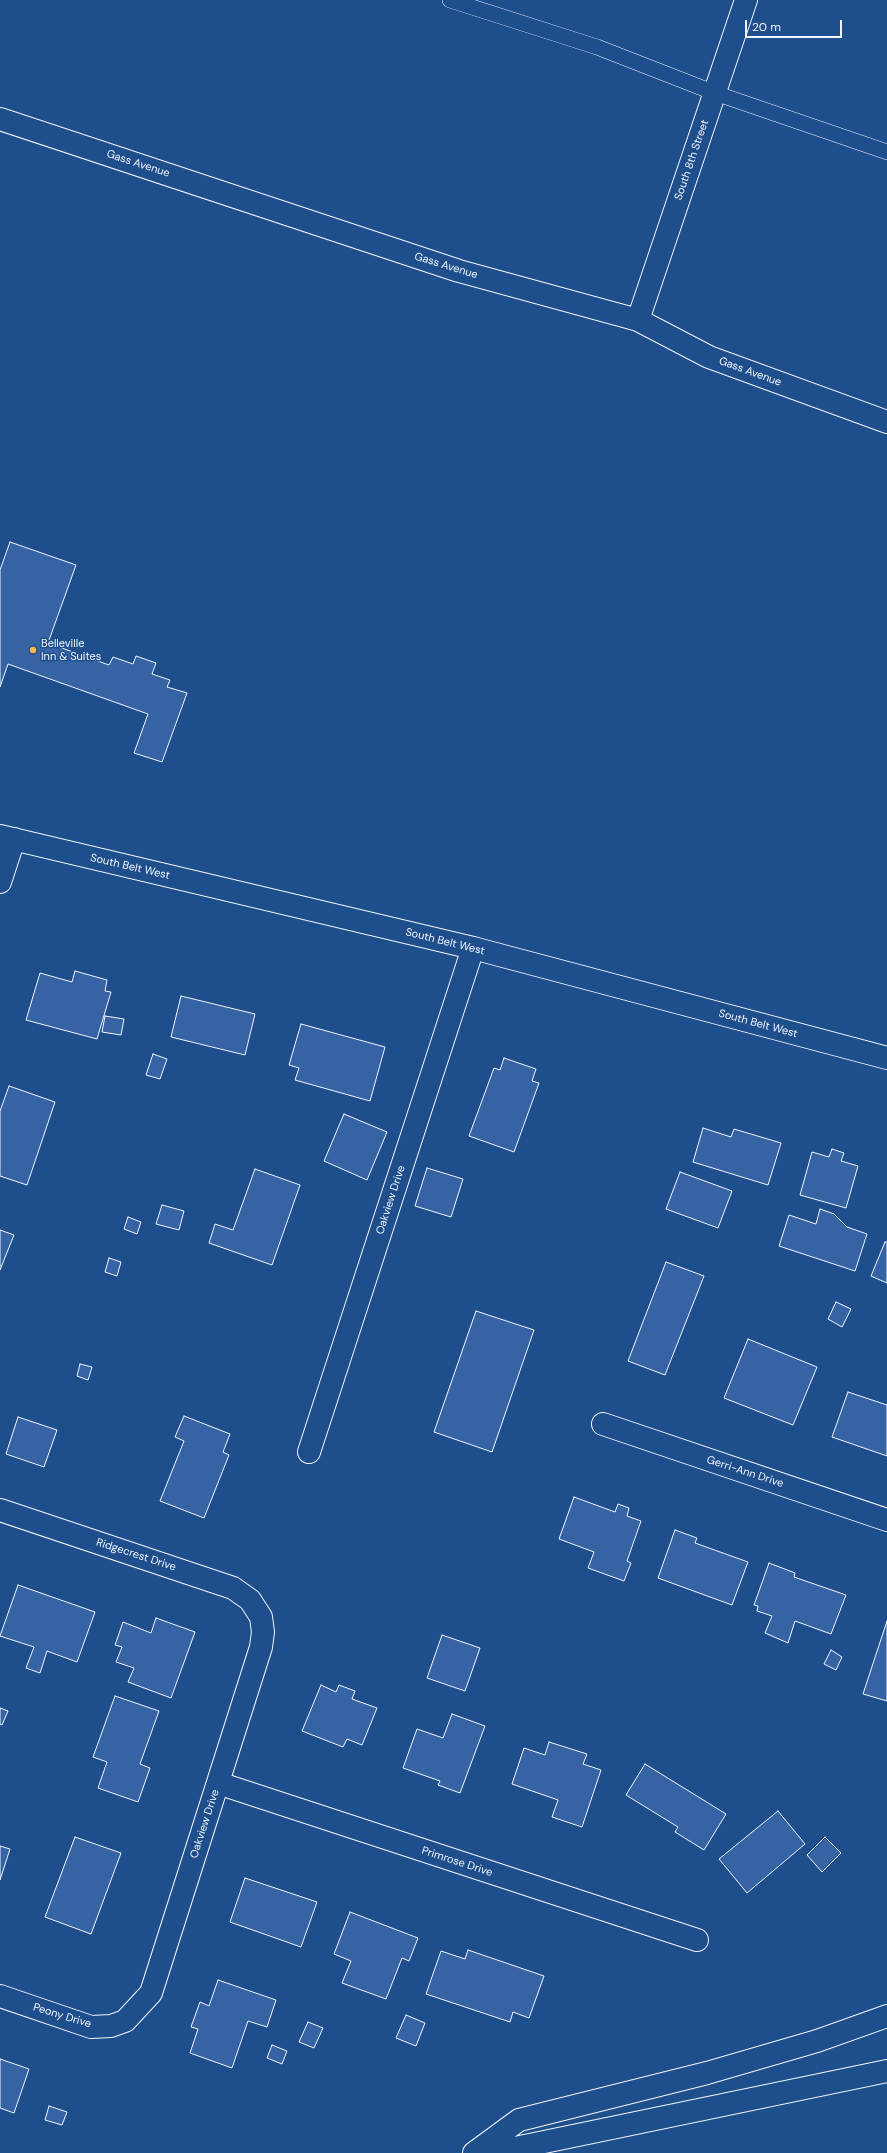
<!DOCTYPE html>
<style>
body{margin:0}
#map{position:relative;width:887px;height:2153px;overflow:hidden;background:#1f4e8c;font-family:"DM Sans",sans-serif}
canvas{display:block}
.scale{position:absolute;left:745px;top:20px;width:97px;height:18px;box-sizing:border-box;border:2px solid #f2f6ff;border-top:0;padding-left:5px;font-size:12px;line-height:14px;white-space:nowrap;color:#f2f6ff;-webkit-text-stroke:3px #1f4e8c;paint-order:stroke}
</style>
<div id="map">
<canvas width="887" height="2153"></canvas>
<div class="scale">20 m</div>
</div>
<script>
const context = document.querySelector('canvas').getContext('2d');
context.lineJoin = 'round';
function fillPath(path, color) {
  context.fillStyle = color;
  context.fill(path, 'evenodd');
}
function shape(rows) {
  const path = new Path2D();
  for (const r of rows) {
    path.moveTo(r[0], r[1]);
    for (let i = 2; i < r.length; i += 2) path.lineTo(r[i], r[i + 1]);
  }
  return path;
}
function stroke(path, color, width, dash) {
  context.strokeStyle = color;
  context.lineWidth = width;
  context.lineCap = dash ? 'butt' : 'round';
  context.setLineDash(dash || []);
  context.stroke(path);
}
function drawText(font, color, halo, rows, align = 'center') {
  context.font = font + ' "DM Sans",sans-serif';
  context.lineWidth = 3;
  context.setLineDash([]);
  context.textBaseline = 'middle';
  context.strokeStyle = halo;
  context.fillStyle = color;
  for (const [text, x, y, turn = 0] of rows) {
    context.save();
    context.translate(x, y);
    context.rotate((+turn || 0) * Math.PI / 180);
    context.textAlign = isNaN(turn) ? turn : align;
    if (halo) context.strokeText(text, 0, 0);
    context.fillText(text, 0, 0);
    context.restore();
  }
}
const building = shape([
 [10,542,76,565,48,643,109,665,113,657,133,664,136,656,156,663,152,674,170,680,167,687,187,693,162,762,134,753,148,714,8,664,0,687,0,570,10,542],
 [75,971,107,980,105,991,111,992,97,1039,26,1020,40,973,72,982,75,971],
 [181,996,255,1014,245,1055,171,1037,181,996],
 [105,1016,124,1019,121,1035,102,1032,105,1016],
 [301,1024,385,1047,370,1101,295,1080,299,1068,289,1065,301,1024],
 [153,1054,167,1059,160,1079,146,1075,153,1054],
 [504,1058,536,1069,532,1081,539,1083,514,1152,469,1136,494,1068,500,1070,504,1058],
 [9,1086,55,1102,27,1185,0,1176,0,1111,9,1086],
 [344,1114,387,1132,367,1180,324,1161,344,1114],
 [703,1128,731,1137,734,1129,781,1143,768,1185,693,1162,703,1128],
 [832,1149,844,1153,841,1161,858,1166,846,1208,800,1195,812,1152,829,1157,832,1149],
 [427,1168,463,1179,451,1217,415,1206,427,1168],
 [255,1169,300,1185,272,1265,209,1243,215,1224,233,1230,255,1169],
 [680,1172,732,1191,718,1228,666,1209,680,1172],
 [162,1205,184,1211,179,1230,156,1224,162,1205],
 [820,1209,834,1214,847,1227,867,1234,855,1271,779,1246,789,1215,816,1224,820,1209],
 [128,1217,141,1222,137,1234,124,1229,128,1217],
 [0,1230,14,1235,0,1270,0,1230],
 [885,1242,887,1242,887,1283,871,1276,885,1242],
 [109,1258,121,1262,117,1276,105,1272,109,1258],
 [666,1262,704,1276,665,1375,628,1361,666,1262],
 [836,1302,851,1309,842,1327,828,1319,836,1302],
 [476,1311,534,1330,492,1452,434,1432,476,1311],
 [748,1339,817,1367,793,1425,724,1398,748,1339],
 [80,1364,92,1367,88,1380,77,1376,80,1364],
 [848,1392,887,1405,887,1456,832,1437,848,1392],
 [184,1416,230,1434,223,1452,229,1455,204,1518,160,1501,184,1441,175,1437,184,1416],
 [18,1417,57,1430,44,1467,6,1454,18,1417],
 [574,1497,615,1512,618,1504,629,1508,627,1516,641,1521,627,1561,631,1563,624,1581,588,1568,594,1552,559,1539,574,1497],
 [675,1530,697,1538,695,1543,748,1562,732,1605,658,1578,675,1530],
 [769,1563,795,1573,794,1577,846,1595,831,1634,795,1621,788,1643,765,1633,772,1616,757,1611,758,1606,754,1605,769,1563],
 [18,1585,95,1612,77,1662,47,1651,40,1673,26,1668,34,1647,0,1636,18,1585],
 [156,1618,195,1632,171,1698,128,1682,134,1668,116,1662,122,1647,115,1645,123,1622,151,1633,156,1618],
 [887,1621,887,1701,863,1694,887,1621],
 [442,1635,480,1648,465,1691,427,1678,442,1635],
 [831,1650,842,1657,836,1670,824,1664,831,1650],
 [321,1685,336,1692,339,1685,355,1691,352,1699,377,1708,362,1745,347,1739,343,1747,302,1731,321,1685],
 [115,1696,159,1711,140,1764,150,1768,138,1802,98,1788,107,1762,93,1757,115,1696],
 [0,1708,8,1711,2,1725,0,1724,0,1708],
 [452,1714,485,1726,460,1793,438,1785,440,1781,403,1768,417,1729,443,1738,452,1714],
 [549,1742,587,1754,583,1764,601,1770,582,1827,552,1817,558,1800,512,1784,524,1748,545,1755,549,1742],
 [645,1764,726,1814,704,1850,675,1832,678,1827,626,1795,645,1764],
 [778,1811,805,1844,747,1893,719,1859,778,1811],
 [75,1837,121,1853,91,1934,45,1917,75,1837],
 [825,1837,841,1853,822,1872,807,1855,825,1837],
 [0,1846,10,1849,0,1880,0,1846],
 [245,1878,317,1902,301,1947,230,1922,245,1878],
 [350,1912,418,1938,409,1961,402,1958,386,1999,342,1983,351,1961,334,1954,350,1912],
 [468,1950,544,1976,529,2018,513,2012,510,2022,426,1994,441,1951,465,1959,468,1950],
 [218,1980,276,2000,267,2027,248,2021,232,2068,190,2053,198,2029,191,2027,200,2002,209,2006,218,1980],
 [406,2015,425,2023,416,2046,396,2038,406,2015],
 [308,2022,323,2028,314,2048,299,2042,308,2022],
 [272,2045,287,2051,282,2064,267,2058,272,2045],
 [0,2059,29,2069,14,2113,0,2108,0,2059],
 [49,2106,67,2112,62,2125,45,2120,49,2106]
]);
fillPath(building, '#3563a3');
stroke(building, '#f2f6ff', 1);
const service = shape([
 [450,0,597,47,715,93,887,152]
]);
const minor = shape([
 [0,119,459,271,638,320,709,357,887,422],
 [638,320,746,0],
 [0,882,14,839],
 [603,1424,887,1520],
 [309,1452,473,948],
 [0,1510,233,1588,250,1600,261,1617,263,1632,261,1647,151,1993,125,2021,111,2026,91,2027,0,1996],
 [218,1783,697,1940]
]);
const secondary = shape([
 [0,836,473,948,887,1058]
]);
const motorway = shape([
 [474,2153,519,2120,707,2073,817,2041,887,2016],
 [491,2153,887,2071]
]);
stroke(service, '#f2f6ff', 16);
stroke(minor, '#f2f6ff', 24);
stroke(secondary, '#f2f6ff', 24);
stroke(motorway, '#f2f6ff', 24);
stroke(service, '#1f4e8c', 15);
stroke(minor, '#1f4e8c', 22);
stroke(secondary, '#1f4e8c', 22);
stroke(motorway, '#1f4e8c', 22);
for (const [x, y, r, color] of [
 [33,650,4,"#ffb74d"]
]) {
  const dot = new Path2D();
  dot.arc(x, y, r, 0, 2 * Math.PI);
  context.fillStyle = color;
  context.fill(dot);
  stroke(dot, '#1f4e8c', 1.5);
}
drawText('11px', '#f2f6ff', '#1f4e8c', [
 ["South 8th Street",692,160,-71],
 ["Gass Avenue",138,164,18],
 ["Gass Avenue",446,266,17],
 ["Gass Avenue",750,372,20],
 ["South Belt West",130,867,13],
 ["South Belt West",445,942,14],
 ["South Belt West",758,1024,15],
 ["Oakview Drive",391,1200,-72],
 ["Gerri-Ann Drive",745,1472,18],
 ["Ridgecrest Drive",136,1555,18],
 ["Oakview Drive",205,1824,-72],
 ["Primrose Drive",457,1862,18],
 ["Peony Drive",62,2016,17]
]);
drawText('11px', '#f2f6ff', '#1f4e8c', [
 ["Belleville",41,644],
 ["Inn & Suites",41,657]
], 'left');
</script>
